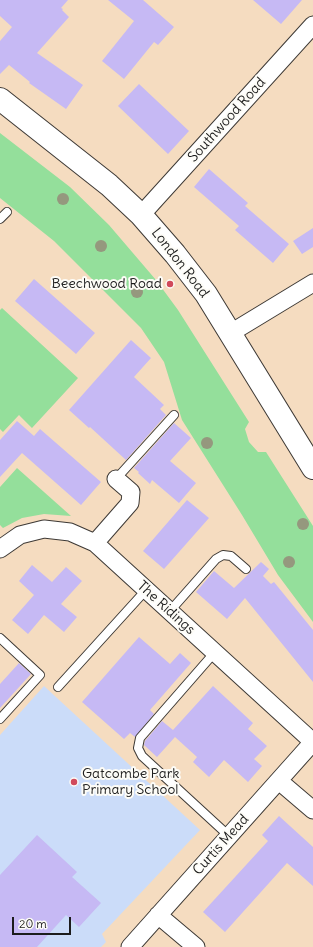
<!DOCTYPE html>
<style>
body{margin:0}
#map{position:relative;width:313px;height:947px;overflow:hidden;background:#f5dcc0;font-family:Delius,sans-serif}
canvas{display:block}
.scale{position:absolute;left:12px;top:917px;width:59px;height:18px;box-sizing:border-box;border:2px solid #1c1c1c;border-top:0;padding-left:5px;font-size:12px;line-height:14px;white-space:nowrap;color:#1c1c1c;-webkit-text-stroke:3px #fdfcf7;paint-order:stroke}
</style>
<div id="map">
<canvas width="313" height="947"></canvas>
<div class="scale">20 m</div>
</div>
<script>
const context = document.querySelector('canvas').getContext('2d');
context.lineJoin = 'round';
function fillPath(path, color) {
  context.fillStyle = color;
  context.fill(path, 'evenodd');
}
function shape(rows) {
  const path = new Path2D();
  for (const r of rows) {
    path.moveTo(r[0], r[1]);
    for (let i = 2; i < r.length; i += 2) path.lineTo(r[i], r[i + 1]);
  }
  return path;
}
function stroke(path, color, width, dash) {
  context.strokeStyle = color;
  context.lineWidth = width;
  context.lineCap = dash ? 'butt' : 'round';
  context.setLineDash(dash || []);
  context.stroke(path);
}
function drawText(font, color, halo, rows, align = 'center') {
  context.font = font + ' Delius,sans-serif';
  context.lineWidth = 4;
  context.setLineDash([]);
  context.textBaseline = 'middle';
  context.strokeStyle = halo;
  context.fillStyle = color;
  for (const [text, x, y, turn = 0] of rows) {
    context.save();
    context.translate(x, y);
    context.rotate((+turn || 0) * Math.PI / 180);
    context.textAlign = isNaN(turn) ? turn : align;
    if (halo) context.strokeText(text, 0, 0);
    context.fillText(text, 0, 0);
    context.restore();
  }
}
fillPath(shape([
 [44,686,200,830,102,934,106,942,101,947,0,947,0,735]
]), '#cbdcf9');
fillPath(shape([
 [0,133,70,187,109,225,156,280,178,310,249,422,245,429,249,442,258,452,266,452,313,526,313,622,278,575,242,515,182,420,164,362,141,328,54,241,0,198],
 [2,308,78,378,32,428,19,415,3,432,0,429,0,310],
 [17,468,71,516,44,514,22,518,3,528,0,525,0,487]
]), '#94df9b');
fillPath(shape([
 [0,0,68,0,61,8,63,9,62,10,69,17,37,53,83,85,66,109,29,83,30,82,9,65,0,74,0,41,12,27,0,16],
 [108,0,143,0,174,27,158,45,154,42,124,79,102,61,134,21],
 [253,0,302,0,281,24],
 [139,84,189,131,168,154,118,106],
 [209,169,248,203,245,206,289,244,273,263,235,230,239,226,194,187],
 [313,228,313,247,302,254,293,241],
 [34,279,95,333,76,354,15,301],
 [131,340,151,358,134,377,164,405,160,409,166,415,126,460,90,427,89,428,69,410],
 [17,421,34,436,40,429,101,482,81,505,22,453,0,477,0,440],
 [174,423,191,438,170,461,196,483,179,503,152,480,150,484,138,473,139,472,134,468],
 [187,500,209,518,164,569,143,551],
 [261,562,269,569,263,576,271,584,274,582,313,630,313,682,245,598,227,619,196,592,214,571,234,588],
 [32,565,52,582,66,567,82,581,61,604,77,617,64,632,44,615,28,634,12,620,34,595,19,581],
 [139,637,170,664,180,653,191,663,150,710,154,714,135,737,130,733,124,739,82,702],
 [19,663,31,674,0,708,0,684],
 [213,686,253,723,248,729,267,746,254,759,262,766,248,782,224,760,209,777,193,762,197,757,175,737,157,757,144,745,145,741,162,721,173,730],
 [279,816,313,847,313,886,287,863,225,932,203,912,268,841,262,835],
 [37,835,77,872,72,877,101,903,79,927,66,915,37,947,0,947,0,875]
]), '#c6b9f4');
const lane = shape([
 [0,219,7,212],
 [116,479,174,415],
 [170,611,216,559,223,555,231,556,246,569],
 [0,638,40,675,0,719],
 [215,652,140,738,138,748,142,756,229,836],
 [58,687,146,590]
]);
const street = shape([
 [141,215,313,25],
 [229,334,313,283],
 [95,543,130,503,131,492,116,479],
 [0,549,20,535,44,529,70,532,95,543,313,742],
 [279,781,313,810],
 [158,915,196,947],
 [130,947,313,742]
]);
const primary = shape([
 [0,99,109,185,141,215,175,254,206,294,313,468]
]);
stroke(lane, '#3d3935', 10);
stroke(street, '#3d3935', 19);
stroke(primary, '#3d3935', 24);
stroke(lane, '#fff', 8);
stroke(street, '#fff', 17);
stroke(primary, '#fff', 22);
context.fillStyle = '#95987e';
for (const [x, y] of [
 [63,199],
 [101,246],
 [137,292],
 [207,443],
 [303,524],
 [289,562]
]) {
  context.beginPath();
  context.arc(x, y, 6, 0, 2 * Math.PI);
  context.fill();
}
for (const [x, y, r, color] of [
 [170,284,4,"#d1495b"],
 [74,782,4,"#d1495b"]
]) {
  const dot = new Path2D();
  dot.arc(x, y, r, 0, 2 * Math.PI);
  context.fillStyle = color;
  context.fill(dot);
  stroke(dot, '#fdfcf7', 1.5);
}
drawText('14px', '#1c1c1c', '#fdfcf7', [
 ["Southwood Road",227,120,-48],
 ["London Road",180,263,52],
 ["The Ridings",166,608,42],
 ["Curtis Mead",221,845,-48]
]);
drawText('14px', '#1c1c1c', '#fdfcf7', [
 ["Beechwood Road",162,284],
 ["Gatcombe Park",82,774,"left"],
 ["Primary School",82,790,"left"]
], 'right');
</script>
